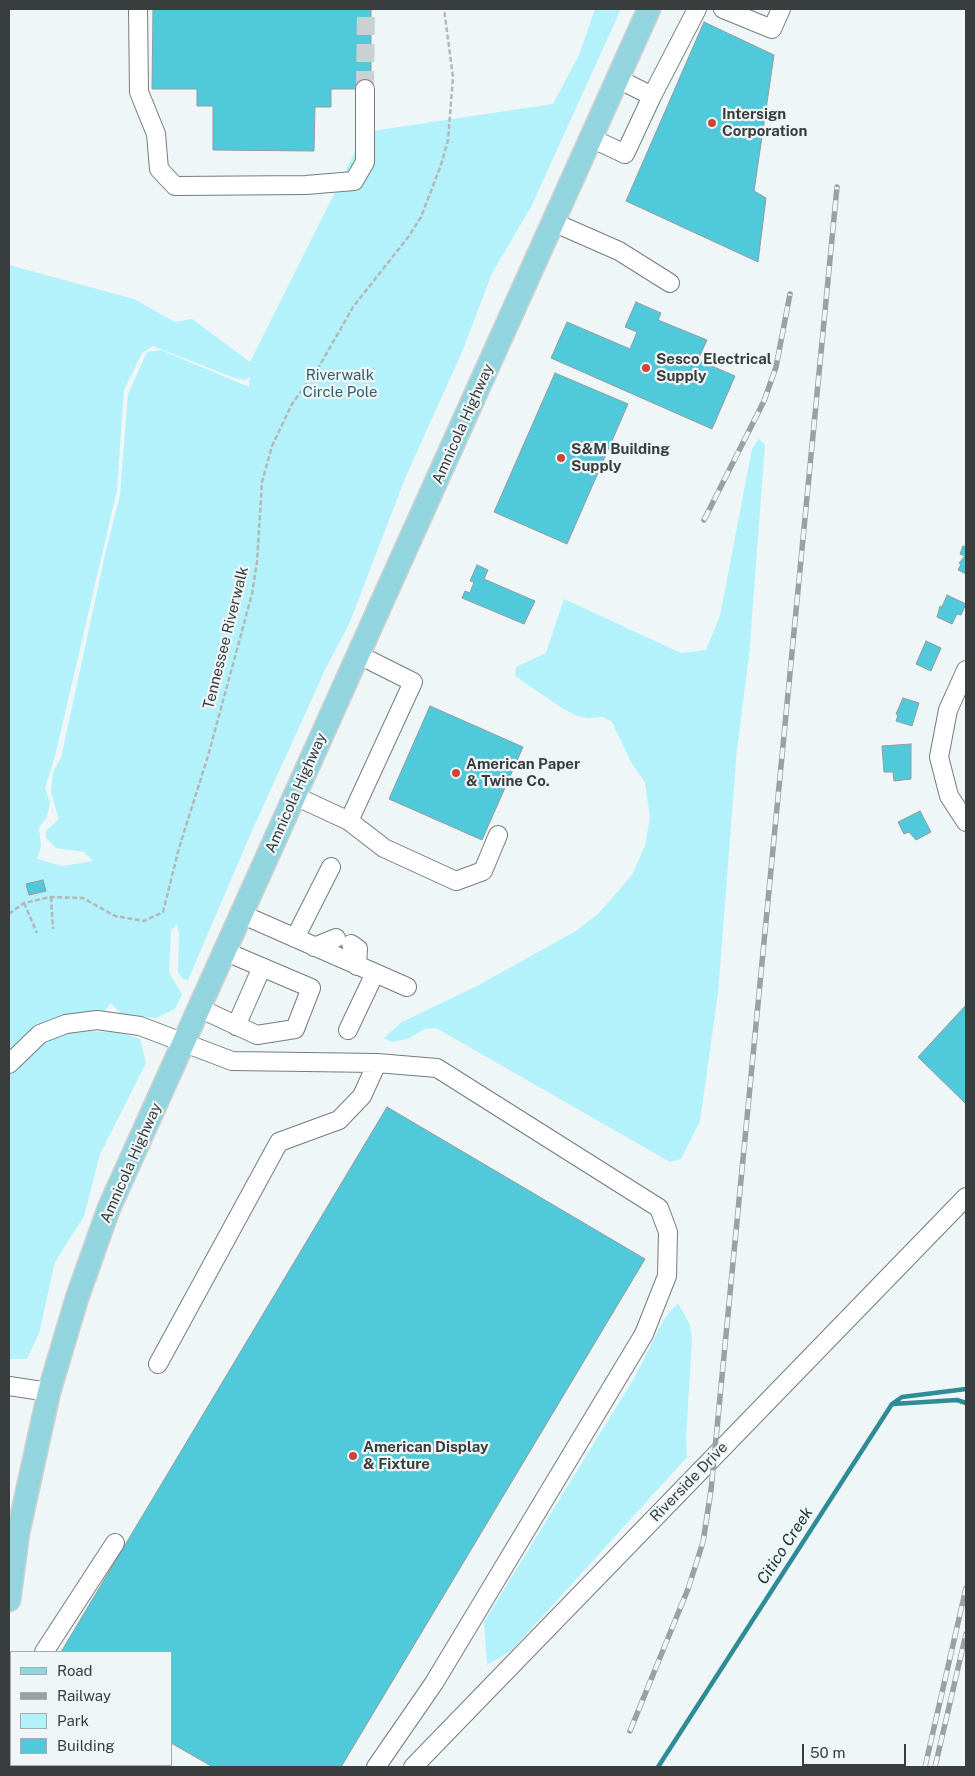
<!DOCTYPE html>
<style>
body{margin:0}
#map{position:relative;width:975px;height:1776px;overflow:hidden;background:#eef6f8;font-family:"Public Sans",sans-serif}
canvas{display:block}
.frame{position:absolute;inset:0;border:10px solid #3a3d3d;pointer-events:none}
.legend{position:absolute;left:10px;top:1651px;width:162px;height:115px;box-sizing:border-box;background:#eef6f8;border:1px solid #a6acad;margin:0;padding:6px 9px;list-style:none;font-size:15px;color:#3a3d3d}
.legend li{display:flex;align-items:center;gap:10px;height:25px}
.legend b{width:25px;border:1px solid #a6acad}
.scale{position:absolute;left:802px;top:1744px;width:104px;height:22px;box-sizing:border-box;border:2px solid #3a3d3d;border-top:0;padding-left:6px;font-size:15px;line-height:18px;white-space:nowrap;color:#3a3d3d;-webkit-text-stroke:4px #eef6f8;paint-order:stroke}
</style>
<div id="map">
<canvas width="975" height="1776"></canvas>
<div class="frame"></div>
<ul class="legend">
<li><b style="height:6px;background:#93d5df"></b>Road</li>
<li><b style="height:6px;background:#9ba1a2"></b>Railway</li>
<li><b style="height:14px;background:#b3f1fb"></b>Park</li>
<li><b style="height:14px;background:#50c9db"></b>Building</li>
</ul>
<div class="scale">50 m</div>
</div>
<script>
const context = document.querySelector('canvas').getContext('2d');
context.lineJoin = 'round';
function fillPath(path, color) {
  context.fillStyle = color;
  context.fill(path, 'evenodd');
}
function shape(rows) {
  const path = new Path2D();
  for (const r of rows) {
    path.moveTo(r[0], r[1]);
    for (let i = 2; i < r.length; i += 2) path.lineTo(r[i], r[i + 1]);
  }
  return path;
}
function stroke(path, color, width, dash) {
  context.strokeStyle = color;
  context.lineWidth = width;
  context.lineCap = dash ? 'butt' : 'round';
  context.setLineDash(dash || []);
  context.stroke(path);
}
function drawText(font, color, halo, rows, align = 'center') {
  context.font = font + ' "Public Sans",sans-serif';
  context.lineWidth = 4.5;
  context.setLineDash([]);
  context.textBaseline = 'middle';
  context.strokeStyle = halo;
  context.fillStyle = color;
  for (const [text, x, y, turn = 0] of rows) {
    context.save();
    context.translate(x, y);
    context.rotate((+turn || 0) * Math.PI / 180);
    context.textAlign = isNaN(turn) ? turn : align;
    if (halo) context.strokeText(text, 0, 0);
    context.fillText(text, 0, 0);
    context.restore();
  }
}
fillPath(shape([
 [595,9,621,9,531,207,492,273,462,352,406,476,349,624,325,670,251,833,188,980,183,979,178,972,179,933,177,924,171,931,169,973,182,994,175,1009,156,1018,139,1016,121,1014,111,1003,97,1020,83,1031,117,1032,140,1039,146,1063,100,1154,84,1216,55,1262,39,1333,27,1359,10,1359,9,265,134,299,175,322,192,319,250,362,365,132,553,104,579,55],
 [153,346,235,378,246,380,250,376,249,387,161,350,147,352,128,394,120,495,105,555,61,758,53,772,51,792,59,819,46,831,46,838,56,848,84,852,93,861,62,866,37,859,41,846,39,827,47,817,50,803,45,788,55,756,117,490,124,390,142,353],
 [759,439,765,445,749,656,737,749,718,993,700,1121,681,1159,670,1162,436,1028,425,1029,407,1039,392,1042,384,1038,402,1022,477,986,576,931,599,913,632,875,645,846,650,818,645,782,632,764,612,722,603,717,588,718,577,716,562,708,515,676,516,667,546,653,564,599,681,653,706,650,720,616,752,449],
 [678,1303,690,1325,692,1340,686,1437,687,1457,511,1651,487,1665,484,1622,636,1375,664,1319]
]), '#b3f1fb');
stroke(shape([
 [893,1404,957,1400,966,1403],
 [658,1767,892,1404,902,1397,966,1389]
]), '#2f8b97', 4.5);
const building = shape([
 [153,9,371,9,371,89,331,89,331,107,315,107,314,151,213,150,213,106,197,106,197,89,152,89,153,9],
 [704,22,774,55,754,191,766,198,758,262,626,201,704,22],
 [636,302,661,313,658,320,707,340,698,360,735,376,712,429,551,358,567,322,630,349,637,332,625,327,636,302],
 [555,373,628,404,567,544,494,512,555,373],
 [963,546,966,547,966,574,958,570,961,564,959,563,965,556,960,554,963,546],
 [477,565,488,570,484,579,535,601,524,624,462,598,465,591,470,593,474,582,470,581,477,565],
 [947,595,966,604,961,615,957,614,952,624,937,617,940,606,942,607,947,595],
 [926,641,941,648,931,671,916,664,926,641],
 [903,698,919,703,912,726,896,721,898,715,896,714,903,698],
 [430,706,523,747,482,840,389,799,430,706],
 [911,744,911,779,894,781,893,772,884,772,882,746,911,744],
 [920,811,931,832,916,840,909,832,904,834,898,822,920,811],
 [43,880,46,891,29,895,26,884,43,880],
 [966,1005,966,1104,918,1057,966,1005],
 [387,1107,645,1259,341,1767,213,1767,171,1743,171,1652,61,1652,387,1107]
]);
fillPath(building, '#50c9db');
stroke(building, '#949c9d', 1);
stroke(shape([
 [365,89,366,9]
]), '#cad1d3', 18, [18, 9]);
const minor = shape([
 [138,9,139,92,156,134,159,169,175,186,306,185,354,181,365,162,365,89],
 [723,9,772,29,781,9],
 [618,79,652,96,697,9],
 [591,138,625,154,652,96],
 [553,222,619,251,670,283],
 [966,670,948,710,939,757,949,796,966,822],
 [295,796,349,821,384,848,456,881,483,871,498,835],
 [349,821,413,682,359,655],
 [241,914,407,987],
 [295,938,331,867],
 [351,944,358,949,357,966],
 [314,947,336,938],
 [199,1008,257,1035,295,1029,311,988,224,951],
 [236,1026,262,967],
 [348,1030,375,973],
 [9,1064,40,1034,66,1024,97,1020,140,1026,232,1061,377,1063,362,1096,339,1120,279,1142,158,1364],
 [9,1386,49,1392],
 [44,1652,115,1543],
 [9,1665,11,1665],
 [112,1765,116,1767],
 [87,1767,89,1765],
 [376,1767,434,1683,644,1334,667,1276,668,1232,659,1208,437,1068,377,1063],
 [413,1767,966,1197]
]);
const major = shape([
 [9,1600,18,1533,49,1392,77,1298,109,1208,649,9]
]);
stroke(minor, '#757c7e', 20);
stroke(major, '#d0d0d0', 25);
stroke(shape([
 [51,897,53,929],
 [24,903,37,933],
 [9,914,24,903,51,897,83,898,115,916,144,921,163,912,179,848,208,756,252,594,257,562,262,482,272,446,292,404,320,365,353,307,409,236,421,217,441,165,448,140,453,77,444,9]
]), '#b2b8b9', 2.5, [5, 2.5]);
stroke(minor, '#fff', 18);
stroke(major, '#93d5df', 22);
const rail = shape([
 [704,520,764,401,776,367,790,294],
 [630,1731,688,1589,703,1542,711,1490,837,187],
 [925,1767,966,1588],
 [935,1767,966,1634]
]);
stroke(rail, '#9ba1a2', 5.5);
stroke(rail, '#eef6f8', 4, [11]);
for (const [x, y, r, color] of [
 [712,123,5,"#d04337"],
 [646,368,5,"#d04337"],
 [561,458,5,"#d04337"],
 [456,773,5,"#d04337"],
 [353,1456,5,"#d04337"]
]) {
  const dot = new Path2D();
  dot.arc(x, y, r, 0, 2 * Math.PI);
  context.fillStyle = color;
  context.fill(dot);
  stroke(dot, '#eef6f8', 2);
}
drawText('bold 15px', '#3a3d3d', '#eef6f8', [
 ["Intersign",722,114],
 ["Corporation",722,131],
 ["Sesco Electrical",656,359],
 ["Supply",656,376],
 ["S&M Building",571,449],
 ["Supply",571,466],
 ["American Paper",466,764],
 ["& Twine Co.",466,781],
 ["American Display",363,1447],
 ["& Fixture",363,1464]
], 'left');
drawText('15px', '#2c5f67', '#eef6f8', [
 ["Riverwalk",340,375],
 ["Circle Pole",340,392]
]);
drawText('15px', '#3a3d3d', '#eef6f8', [
 ["Amnicola Highway",463,424,-66],
 ["Tennessee Riverwalk",226,638,-76],
 ["Amnicola Highway",296,793,-66],
 ["Amnicola Highway",131,1163,-66],
 ["Riverside Drive",689,1482,-46]
]);
drawText('italic 16px', '#1a2f32', '#eef6f8', [
 ["Citico Creek",785,1546,-57]
]);
</script>
